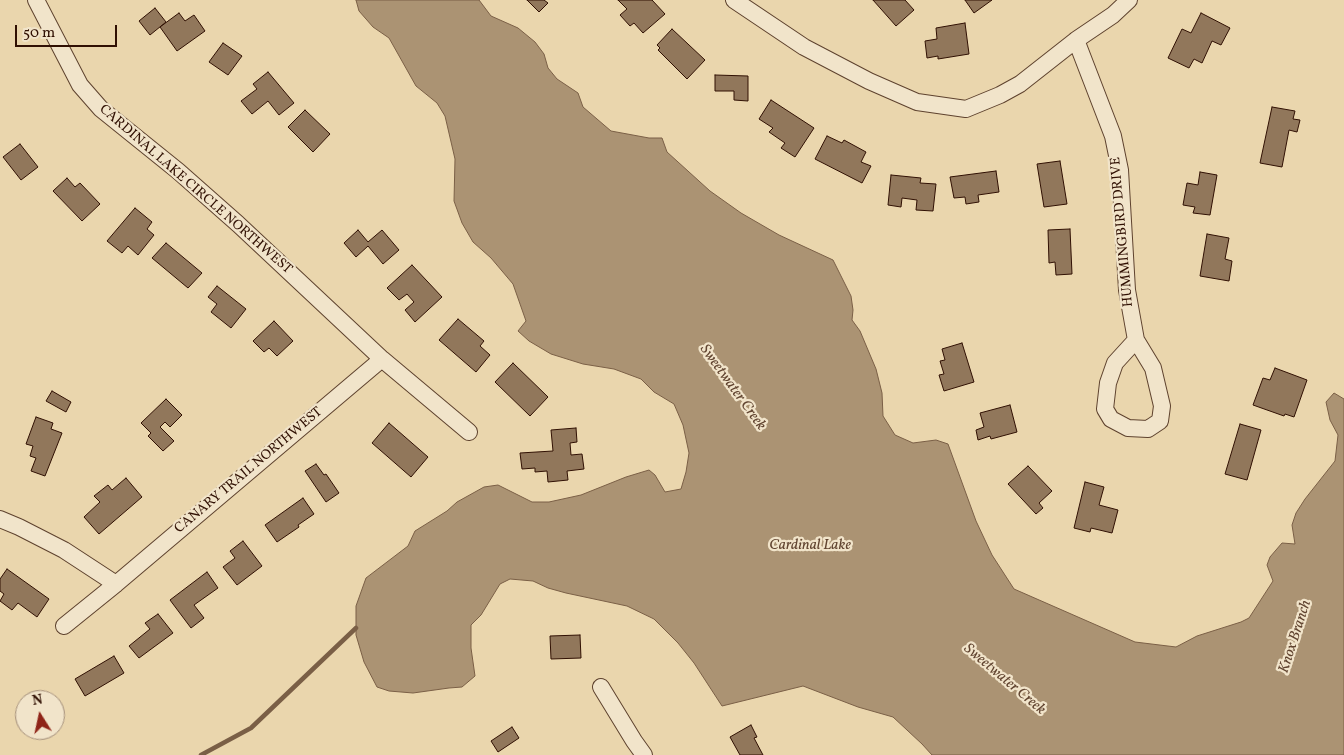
<!DOCTYPE html>
<style>
body{margin:0}
#map{position:relative;width:1344px;height:755px;overflow:hidden;background:#ead6ad;font-family:Vollkorn,serif}
canvas{display:block}
.north{position:absolute;left:15px;top:690px;width:50px;height:50px;box-sizing:border-box;background:#f1e4ca;border:1px solid #a48f7a;border-radius:50%;rotate:350deg;font-size:14px;font-weight:700;line-height:20px;text-align:center;color:#301003}
.north::after{content:'';display:block;margin:auto;width:18px;height:22px;background:#8f2418;clip-path:polygon(50% 0,100% 100%,50% 72%,0 100%)}
.scale{position:absolute;left:15px;top:25px;width:102px;height:22px;box-sizing:border-box;border:2px solid #301003;border-top:0;padding-left:6px;font-size:15px;line-height:18px;white-space:nowrap;color:#301003;-webkit-text-stroke:4px #f1e4ca;paint-order:stroke}
</style>
<div id="map">
<canvas width="1344" height="755"></canvas>
<div class="north">N</div>
<div class="scale">50 m</div>
</div>
<script>
const context = document.querySelector('canvas').getContext('2d');
context.lineJoin = 'round';
function fillPath(path, color) {
  context.fillStyle = color;
  context.fill(path, 'evenodd');
}
function shape(rows) {
  const path = new Path2D();
  for (const r of rows) {
    path.moveTo(r[0], r[1]);
    for (let i = 2; i < r.length; i += 2) path.lineTo(r[i], r[i + 1]);
  }
  return path;
}
function stroke(path, color, width, dash) {
  context.strokeStyle = color;
  context.lineWidth = width;
  context.lineCap = dash ? 'butt' : 'round';
  context.setLineDash(dash || []);
  context.stroke(path);
}
function drawText(font, color, halo, rows, align = 'center') {
  context.font = font + ' Vollkorn,serif';
  context.lineWidth = 4.5;
  context.setLineDash([]);
  context.textBaseline = 'middle';
  context.strokeStyle = halo;
  context.fillStyle = color;
  for (const [text, x, y, turn = 0] of rows) {
    context.save();
    context.translate(x, y);
    context.rotate((+turn || 0) * Math.PI / 180);
    context.textAlign = isNaN(turn) ? turn : align;
    if (halo) context.strokeText(text, 0, 0);
    context.fillText(text, 0, 0);
    context.restore();
  }
}
const water = shape([
 [356,0,479,0,491,16,518,28,535,42,544,54,548,68,557,79,578,93,583,107,611,131,649,138,662,138,667,152,710,191,741,213,779,235,833,260,851,296,853,310,852,320,860,331,876,369,882,393,883,416,895,435,913,443,936,440,948,444,976,521,992,555,1014,589,1135,642,1176,647,1197,636,1241,622,1249,618,1273,581,1267,565,1270,557,1282,543,1295,544,1292,525,1296,513,1305,499,1335,461,1338,435,1330,420,1326,402,1334,393,1344,399,1344,755,932,755,922,744,893,717,858,707,803,686,722,706,694,663,678,643,654,619,627,606,566,593,548,588,533,581,510,579,500,584,481,615,471,625,471,648,475,676,462,687,449,688,413,693,389,691,377,687,364,662,356,635,356,606,366,578,408,546,415,531,447,511,457,502,484,487,498,485,532,502,549,502,581,495,626,477,649,470,655,475,665,492,681,489,686,472,689,453,683,425,674,404,654,392,641,379,614,369,583,364,551,354,529,341,518,331,526,321,513,284,491,258,473,242,462,223,454,201,455,159,445,116,437,103,416,86,389,38,373,27,359,11,356,0]
]);
fillPath(water, '#ab9373');
stroke(water, '#7a5f46', 1);
stroke(shape([
 [201,755,251,728,356,628]
]), '#7a5f46', 4.5);
const building = shape([
 [527,0,544,0,548,3,539,12,527,0],
 [618,0,652,0,665,14,643,33,634,23,630,26,620,15,627,9,618,0],
 [873,0,905,0,914,10,896,26,873,0],
 [965,0,992,0,974,13,965,0],
 [155,8,166,22,150,35,139,21,155,8],
 [179,13,185,21,194,15,205,31,177,51,160,27,179,13],
 [1201,13,1230,28,1221,45,1212,41,1202,63,1194,59,1189,68,1168,58,1182,29,1191,33,1201,13],
 [965,23,969,54,938,59,938,56,927,58,925,41,937,39,936,28,965,23],
 [672,29,705,60,687,79,658,50,660,48,657,45,672,29],
 [223,43,242,56,228,75,209,62,223,43],
 [268,72,294,103,279,115,268,101,252,114,241,101,257,89,253,84,268,72],
 [715,75,748,76,748,101,734,100,734,91,715,91,715,75],
 [771,100,814,128,795,157,781,148,785,143,769,132,773,128,759,119,771,100],
 [1272,107,1295,111,1293,119,1300,120,1297,132,1289,130,1282,167,1260,163,1272,107],
 [305,110,330,134,313,152,288,127,305,110],
 [827,136,842,143,844,140,866,152,861,162,871,166,862,183,815,159,827,136],
 [20,144,38,167,21,180,3,157,20,144],
 [1060,161,1067,204,1044,207,1037,164,1060,161],
 [996,171,999,192,978,195,979,202,966,204,965,197,954,198,950,177,996,171],
 [1200,172,1217,175,1210,215,1193,213,1195,207,1183,205,1187,183,1198,185,1200,172],
 [891,175,921,178,920,183,936,184,933,211,916,210,917,200,902,198,901,207,888,205,891,175],
 [67,178,75,187,80,183,100,204,82,221,53,191,67,178],
 [135,208,152,222,147,229,154,235,138,255,128,246,122,253,107,241,135,208],
 [1070,229,1072,274,1056,275,1055,262,1049,263,1048,230,1070,229],
 [358,230,368,242,382,230,399,250,383,264,368,246,356,257,344,243,358,230],
 [1207,234,1229,238,1225,259,1232,261,1229,281,1200,276,1207,234],
 [166,243,202,273,188,288,152,258,166,243],
 [412,265,442,297,415,322,405,310,414,302,407,294,399,300,387,288,412,265],
 [217,286,246,309,231,328,211,312,217,304,208,297,217,286],
 [458,319,484,341,480,346,490,355,476,372,439,340,458,319],
 [274,321,293,341,277,356,269,348,264,352,253,341,274,321],
 [962,343,974,382,944,391,939,375,944,374,940,361,945,360,942,349,962,343],
 [513,363,548,397,530,416,495,382,513,363],
 [1275,368,1307,380,1294,417,1285,414,1284,416,1253,405,1263,378,1270,380,1275,368],
 [52,391,71,402,66,412,46,401,52,391],
 [166,399,182,415,170,427,165,422,160,427,174,441,163,451,148,436,151,433,141,423,166,399],
 [1010,405,1017,432,991,439,990,436,978,440,976,430,984,427,980,413,1010,405],
 [36,417,53,423,51,429,62,433,45,476,31,471,36,458,30,456,33,446,26,444,36,417],
 [389,423,428,457,411,477,372,443,389,423],
 [1240,424,1261,430,1247,480,1225,474,1240,424],
 [576,428,577,442,570,443,571,455,582,454,584,469,567,471,568,480,548,482,547,471,535,472,535,468,522,469,520,453,553,451,551,430,576,428],
 [316,464,324,475,326,474,339,493,326,502,305,471,316,464],
 [1028,466,1052,491,1039,503,1043,508,1036,514,1008,484,1028,466],
 [126,478,142,497,99,534,84,517,100,502,94,496,108,485,112,490,126,478],
 [1085,482,1104,487,1099,505,1118,510,1112,533,1091,528,1090,532,1074,528,1085,482],
 [303,498,314,514,298,525,299,527,277,542,265,525,303,498],
 [243,541,262,566,237,585,223,567,235,558,230,551,243,541],
 [7,569,49,599,37,617,18,603,12,610,0,601,4,594,0,591,0,579,7,569],
 [207,572,218,588,194,605,204,618,191,628,170,600,207,572],
 [158,614,173,633,139,658,129,646,150,629,145,623,158,614],
 [580,635,581,658,551,659,550,636,580,635],
 [114,656,124,673,85,696,75,679,114,656],
 [751,725,757,737,754,738,763,755,740,755,730,737,751,725],
 [512,727,519,738,498,752,491,741,512,727]
]);
fillPath(building, '#91775b');
stroke(building, '#301003', 1);
const minor = shape([
 [36,0,80,85,101,109,178,171,238,224,382,359,469,432],
 [734,0,804,47,869,81,917,102,966,109,1000,95,1020,84,1076,40,1113,15,1129,0],
 [1076,40,1113,136,1120,170,1127,290,1136,340,1153,368,1162,406,1160,421,1148,429,1128,428,1111,419,1105,409,1108,383,1115,363,1136,340],
 [0,519,19,527,64,550,116,584],
 [64,626,116,584,382,359],
 [601,687,634,741,644,755]
]);
stroke(minor, '#5e422e', 18);
stroke(minor, '#f1e4ca', 16);
drawText('14px', '#301003', '#f1e4ca', [
 ["CARDINAL LAKE CIRCLE NORTHWEST",195,190,41],
 ["HUMMINGBIRD DRIVE",1123,232,-95],
 ["CANARY TRAIL NORTHWEST",249,471,-40]
]);
drawText('italic 15px', '#614430', '#f1e4ca', [
 ["Sweetwater Creek",732,388,54],
 ["Cardinal Lake",810,546],
 ["Knox Branch",1296,637,-72],
 ["Sweetwater Creek",1004,680,40]
]);
</script>
